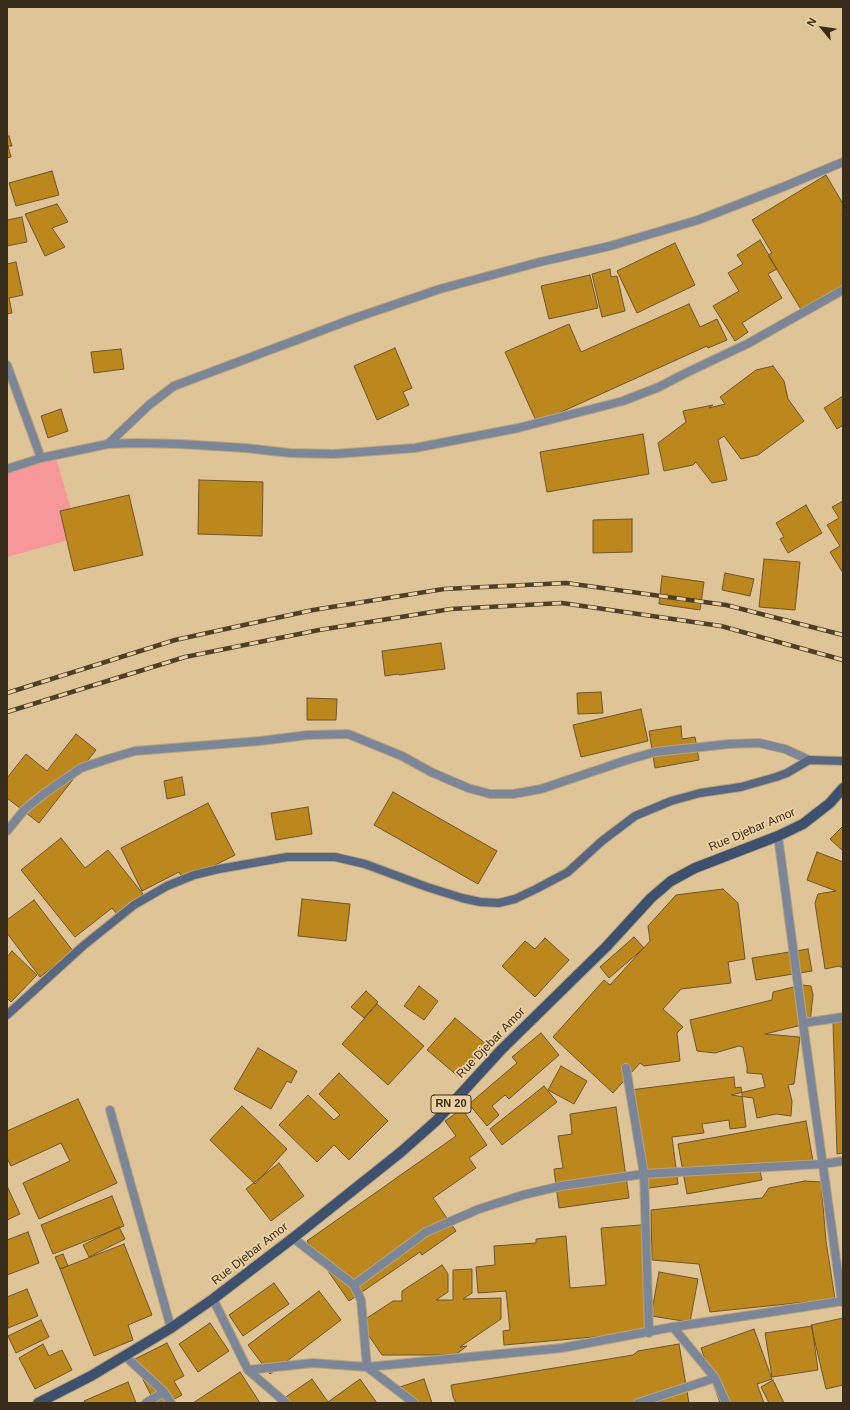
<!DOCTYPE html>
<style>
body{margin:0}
#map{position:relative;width:850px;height:1410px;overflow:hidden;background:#dfc497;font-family:Helvetica,sans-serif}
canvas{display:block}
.frame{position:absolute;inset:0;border:8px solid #382d1b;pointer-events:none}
.north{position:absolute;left:802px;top:8px;width:40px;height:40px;-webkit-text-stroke:3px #edd1a4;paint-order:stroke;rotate:299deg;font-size:11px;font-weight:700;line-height:16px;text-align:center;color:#382d1b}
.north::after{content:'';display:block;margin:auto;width:14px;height:18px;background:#382d1b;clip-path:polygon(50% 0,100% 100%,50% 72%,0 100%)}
</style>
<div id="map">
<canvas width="850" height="1410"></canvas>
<div class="frame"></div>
<div class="north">N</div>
</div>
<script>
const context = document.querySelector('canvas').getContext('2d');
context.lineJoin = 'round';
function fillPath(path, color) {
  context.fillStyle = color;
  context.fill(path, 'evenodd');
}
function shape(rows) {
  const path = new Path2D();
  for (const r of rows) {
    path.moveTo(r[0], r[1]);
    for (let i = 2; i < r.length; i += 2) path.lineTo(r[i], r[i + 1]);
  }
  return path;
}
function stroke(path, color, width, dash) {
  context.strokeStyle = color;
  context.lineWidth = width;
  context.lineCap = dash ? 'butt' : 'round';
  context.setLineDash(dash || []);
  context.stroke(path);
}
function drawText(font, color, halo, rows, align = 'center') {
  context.font = font + ' Helvetica,sans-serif';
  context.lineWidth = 3.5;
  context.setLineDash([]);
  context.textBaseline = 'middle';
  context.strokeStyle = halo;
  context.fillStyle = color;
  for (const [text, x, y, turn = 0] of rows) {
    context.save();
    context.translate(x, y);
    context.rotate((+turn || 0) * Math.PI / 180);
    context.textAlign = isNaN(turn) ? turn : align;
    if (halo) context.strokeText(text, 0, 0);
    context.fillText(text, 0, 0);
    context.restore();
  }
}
fillPath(shape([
 [56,458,79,537,7,557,7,472]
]), '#f69899');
const building = shape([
 [9,136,12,146,8,146,11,157,7,158,7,137,9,136],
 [52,171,59,195,16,206,9,183,52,171],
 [826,175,843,204,843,214,842,215,843,217,843,286,802,311,768,255,772,253,752,220,826,175],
 [57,204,68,222,52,228,65,247,45,256,25,214,57,204],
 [22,217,27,242,7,246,7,220,22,217],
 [760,240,777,269,768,274,782,298,742,323,748,332,735,341,713,306,739,291,728,273,743,264,737,255,760,240],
 [675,243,695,285,637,313,617,271,675,243],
 [16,262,23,295,9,298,12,313,7,314,7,264,16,262],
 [610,269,611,277,617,276,625,311,602,317,592,274,610,269],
 [590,275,598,308,549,319,541,286,590,275],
 [689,304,700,327,717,319,727,340,708,348,707,346,537,423,505,352,569,324,581,352,689,304],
 [395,348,412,388,403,392,409,405,377,420,354,366,395,348],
 [121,349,124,369,94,373,91,352,121,349],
 [773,366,784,381,788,399,804,421,758,455,741,459,724,436,718,440,727,480,712,483,696,462,693,465,664,471,658,443,686,422,683,411,713,405,709,408,725,404,720,397,756,370,773,366],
 [843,396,843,425,837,429,824,408,843,396],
 [61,409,68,431,48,438,41,416,61,409],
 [643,434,649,474,547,492,540,452,643,434],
 [199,480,263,482,262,536,198,534,199,480],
 [129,495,143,555,74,571,60,511,129,495],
 [843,501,843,573,830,552,840,546,827,525,839,518,832,507,843,501],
 [806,505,822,533,788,553,780,539,784,537,776,523,806,505],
 [632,519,632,552,593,553,593,520,632,519],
 [764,559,800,562,795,610,759,607,764,559],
 [725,573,754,579,750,596,722,590,725,573],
 [662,576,704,582,700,610,659,604,662,576],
 [441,643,445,669,399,675,398,674,385,676,382,651,441,643],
 [601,692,603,713,578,714,577,693,601,692],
 [307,698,337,699,336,720,307,720,307,698],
 [641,709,648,741,581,757,573,725,641,709],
 [681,726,682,739,695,737,699,760,655,768,649,731,681,726],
 [76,734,96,750,39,823,7,798,7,778,26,754,47,771,76,734],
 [182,777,185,795,167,799,164,781,182,777],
 [393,792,497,851,478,884,374,825,393,792],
 [208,803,235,855,184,881,179,872,142,891,121,848,208,803],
 [308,807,312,834,276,840,271,813,308,807],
 [843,826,843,851,830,839,843,826],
 [61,838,85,868,108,850,143,894,117,914,112,908,75,937,21,870,61,838],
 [817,852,843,862,843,968,839,966,825,969,815,903,818,894,836,891,807,880,817,852],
 [723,889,738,903,745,959,728,962,731,983,681,989,663,1009,683,1027,677,1033,680,1061,644,1066,640,1063,613,1093,553,1037,604,980,610,985,650,941,648,926,676,895,723,889],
 [302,899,350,904,346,941,298,936,302,899],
 [34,900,73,951,40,977,7,933,7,920,34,900],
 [634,937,644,948,609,978,600,967,634,937],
 [545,938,569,960,535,997,502,966,525,941,535,949,545,938],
 [808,949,812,971,756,980,752,958,808,949],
 [12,951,37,975,11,1002,7,998,7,957,12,951],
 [802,985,811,986,813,995,810,1023,765,1034,800,1037,794,1084,788,1085,792,1101,791,1116,776,1114,757,1118,753,1098,731,1095,765,1087,762,1074,747,1073,747,1067,743,1047,739,1046,715,1053,697,1051,690,1020,772,1000,773,992,802,985],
 [419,986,438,1001,424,1020,404,1006,419,986],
 [366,991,378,1002,364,1018,351,1007,366,991],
 [377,1004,424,1046,388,1085,342,1044,377,1004],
 [455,1018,487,1045,459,1077,427,1050,455,1018],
 [833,1022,843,1022,843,1153,837,1154,833,1022],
 [541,1033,559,1055,509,1099,505,1095,492,1106,499,1115,487,1126,469,1104,517,1063,512,1057,541,1033],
 [258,1048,297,1071,291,1083,287,1081,271,1109,234,1089,258,1048],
 [561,1066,587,1081,574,1104,548,1090,561,1066],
 [339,1073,388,1121,349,1160,334,1145,317,1162,279,1125,308,1095,334,1120,340,1115,319,1094,339,1073],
 [734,1077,735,1088,741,1087,746,1127,730,1129,729,1120,702,1124,704,1133,672,1137,678,1184,642,1189,630,1090,734,1077],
 [544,1086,557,1102,502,1145,490,1129,544,1086],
 [78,1099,117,1183,39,1219,23,1183,70,1161,61,1143,11,1166,7,1158,7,1131,78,1099],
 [242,1106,287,1149,255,1184,210,1140,242,1106],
 [616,1107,629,1198,559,1208,554,1169,563,1168,558,1136,572,1134,570,1114,616,1107],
 [462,1109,487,1145,469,1158,476,1168,433,1198,456,1231,422,1255,420,1252,349,1301,307,1241,456,1136,445,1121,462,1109],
 [806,1121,813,1161,760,1171,762,1180,687,1194,678,1144,806,1121],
 [279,1163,304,1196,271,1221,246,1189,279,1163],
 [805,1181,821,1182,826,1241,835,1299,710,1312,699,1264,652,1260,651,1210,762,1198,769,1188,805,1181],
 [7,1186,20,1214,7,1220,7,1186],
 [112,1196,124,1226,53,1254,41,1225,112,1196],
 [641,1225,650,1332,504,1345,503,1331,510,1330,506,1291,478,1293,476,1267,495,1265,494,1246,536,1243,536,1239,566,1236,570,1288,606,1285,601,1228,641,1225],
 [119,1227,125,1239,89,1257,83,1245,119,1227],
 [28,1232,39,1263,7,1275,7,1240,28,1232],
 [124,1244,152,1315,128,1325,133,1340,94,1356,60,1269,124,1244],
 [63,1254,68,1266,60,1269,55,1257,63,1254],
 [442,1265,448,1274,448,1292,436,1300,453,1300,453,1270,472,1269,472,1293,463,1299,501,1298,501,1319,460,1347,467,1346,455,1355,382,1355,367,1333,367,1318,393,1301,402,1301,402,1291,442,1265],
 [659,1272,698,1279,690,1322,651,1316,659,1272],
 [274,1283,289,1304,243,1336,229,1315,274,1283],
 [27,1289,38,1316,8,1328,7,1297,27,1289],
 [319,1291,341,1320,270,1374,248,1345,319,1291],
 [843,1318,843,1385,826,1389,811,1325,843,1318],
 [41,1320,49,1337,16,1353,8,1336,41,1320],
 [210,1323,229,1351,198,1372,179,1344,210,1323],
 [812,1326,818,1370,772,1377,765,1333,812,1326],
 [754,1329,772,1379,757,1384,764,1403,720,1403,701,1348,754,1329],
 [167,1343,184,1376,174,1381,182,1395,167,1403,155,1403,133,1360,167,1343],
 [43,1344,49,1356,62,1350,72,1370,35,1389,19,1358,43,1344],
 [679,1344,689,1403,456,1403,453,1397,451,1385,633,1355,638,1351,679,1344],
 [240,1372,260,1403,193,1403,240,1372],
 [312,1379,328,1402,360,1379,377,1403,277,1403,312,1379],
 [424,1379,432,1403,405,1403,400,1387,424,1379],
 [773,1380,784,1403,769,1403,761,1387,773,1380],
 [128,1382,136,1403,85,1403,84,1401,128,1382]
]);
fillPath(building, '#bc881e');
stroke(building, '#6d542b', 1);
const street = shape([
 [7,365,41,458],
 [108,444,149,405,174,386,355,318,440,289,540,262,610,246,698,220,783,187,843,162],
 [7,469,41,458,108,444,137,443,180,444,245,448,290,453,334,454,415,448,518,428,623,401,659,387,686,373,749,343,843,290],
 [7,831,25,809,45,793,81,768,108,759,135,751,260,741,308,735,348,734,402,756,431,772,468,788,490,794,513,794,541,789,627,760,655,752,729,744,759,743,785,749,809,760],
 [778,836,803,1023,842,1302],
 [803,1023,843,1017],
 [626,1068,644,1174,649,1333],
 [110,1110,171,1328],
 [293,1238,354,1285,361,1300,367,1367,414,1403],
 [354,1285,426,1232,479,1209,523,1195,561,1186,644,1174,822,1164,843,1161],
 [213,1299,248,1370,286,1403],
 [673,1327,715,1378,726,1403],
 [125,1356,164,1392,171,1403],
 [248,1370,313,1363,367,1367,562,1348,673,1327,843,1301],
 [146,1403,164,1392],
 [638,1403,715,1378]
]);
const secondary = shape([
 [7,1015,83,946,134,905,167,886,194,875,219,869,287,857,335,857,365,864,427,887,462,898,480,902,499,903,515,899,536,889,568,872,602,841,635,816,671,801,700,793,741,787,776,777,787,773,809,760,843,761]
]);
const primary = shape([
 [38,1403,91,1376,171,1328,213,1299,293,1238,401,1152,436,1121,501,1050,606,947,651,898,671,881,695,868,778,836,803,824,830,803,843,788]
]);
stroke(street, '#baa37c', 10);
stroke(secondary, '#baa37c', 10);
stroke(primary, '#baa37c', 12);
stroke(street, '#7b8799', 8);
stroke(secondary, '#576781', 8);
stroke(primary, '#3d516f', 10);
const rail = shape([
 [7,693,175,640,313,610,444,589,566,583,726,605,843,635],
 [7,712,185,657,319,630,451,609,562,603,721,626,843,660]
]);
stroke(rail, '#4d402a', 4.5);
stroke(rail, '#edd1a4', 3, [9]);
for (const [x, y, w] of [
 [451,1104,40]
]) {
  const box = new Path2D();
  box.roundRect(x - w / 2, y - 9, w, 18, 3);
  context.fillStyle = '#edd1a4';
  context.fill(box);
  stroke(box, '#382d1b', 1);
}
drawText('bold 11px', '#382d1b', null, [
 ["RN 20",451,1104]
]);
drawText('12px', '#382d1b', '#edd1a4', [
 ["Rue Djebar Amor",752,830,-23],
 ["Rue Djebar Amor",491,1043,-46],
 ["Rue Djebar Amor",250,1254,-38]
]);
</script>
